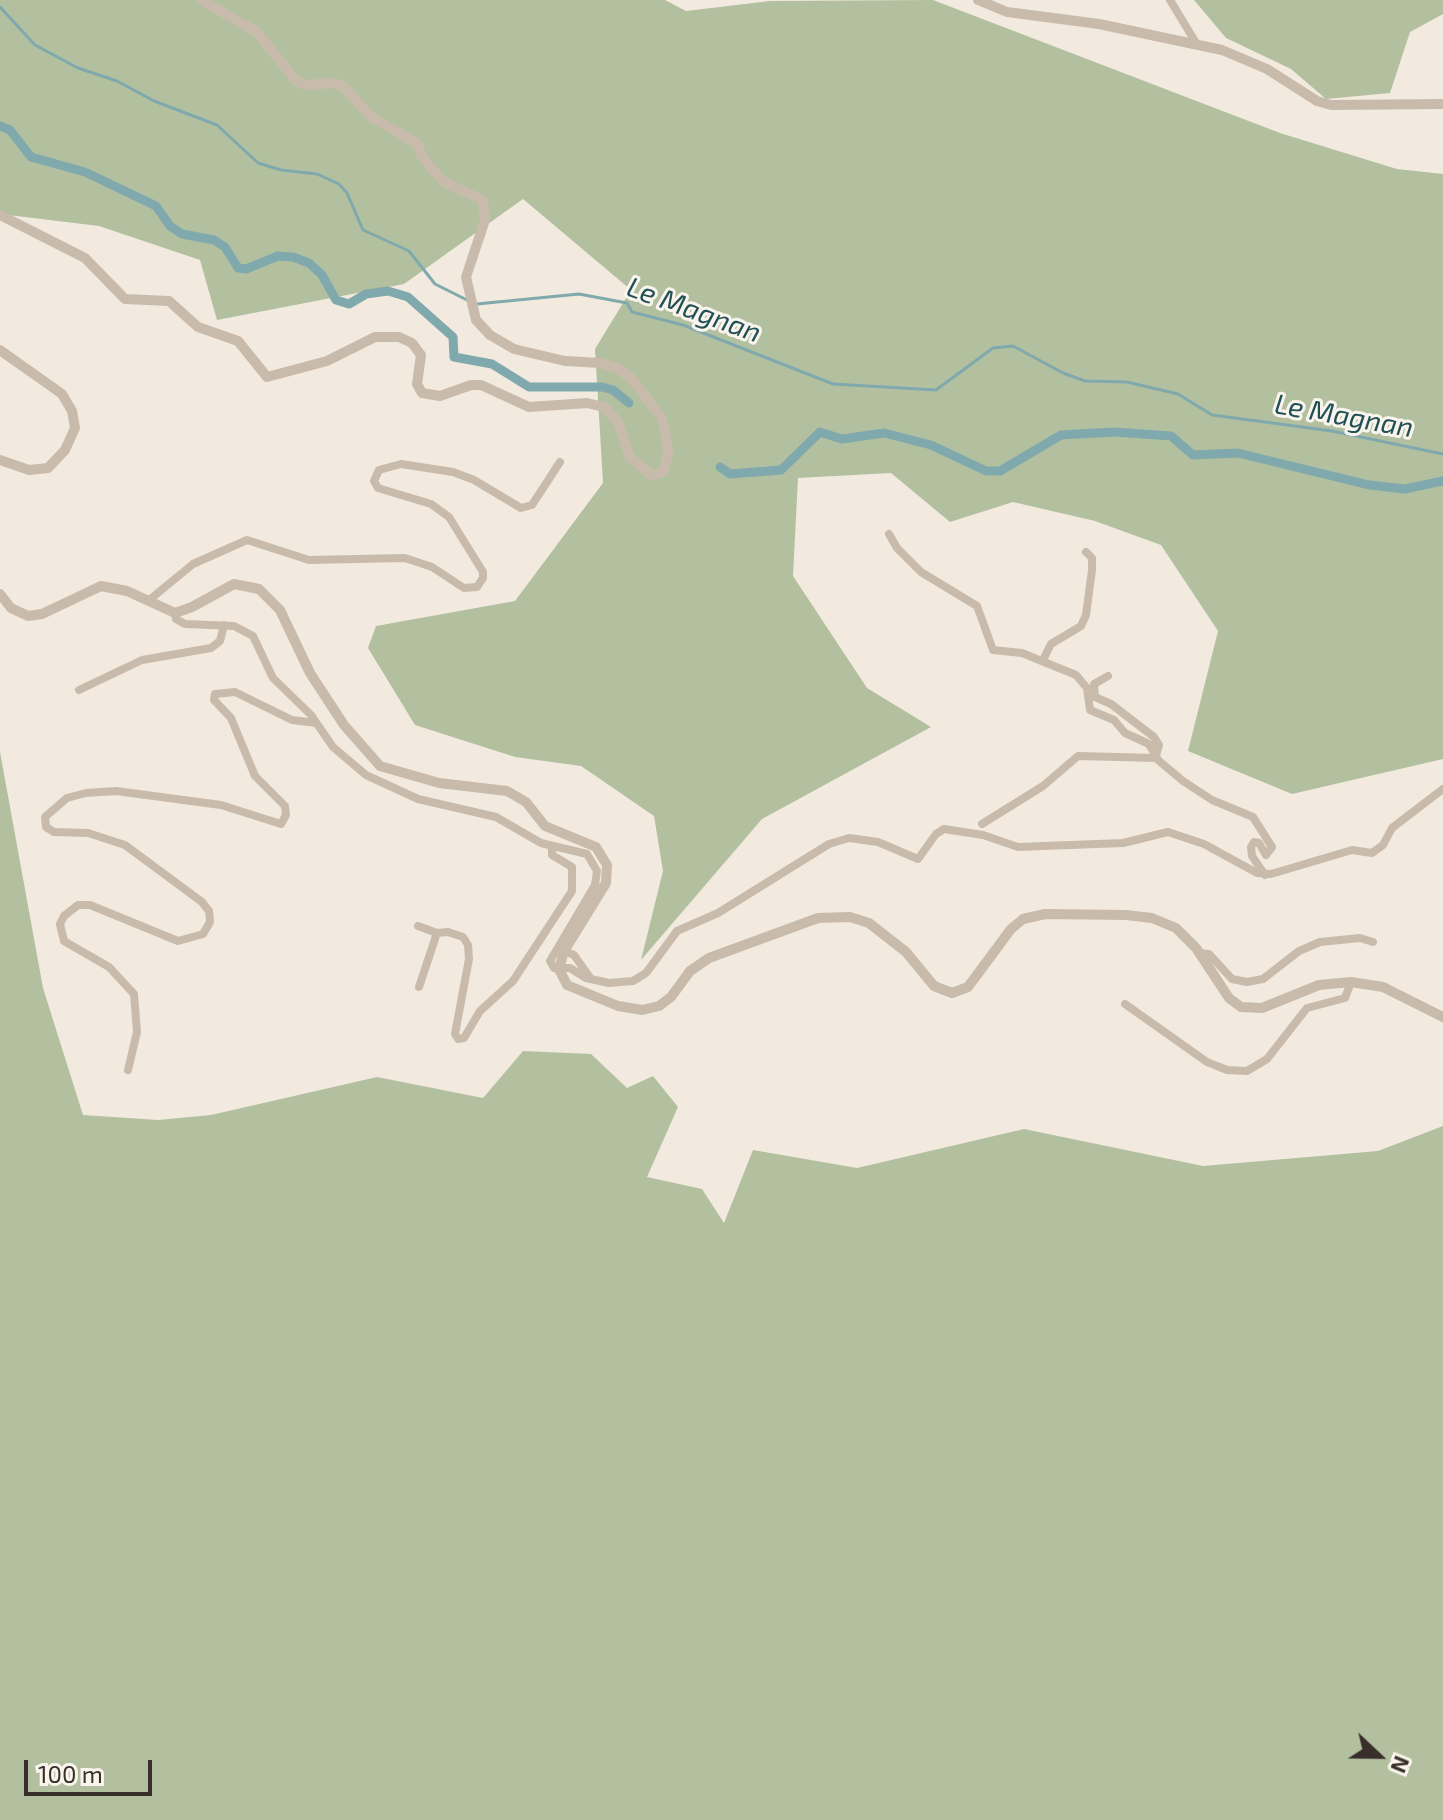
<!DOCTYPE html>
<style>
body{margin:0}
#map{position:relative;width:1443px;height:1820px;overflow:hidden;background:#f2eadf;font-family:"Exo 2",sans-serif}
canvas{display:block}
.north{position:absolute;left:1339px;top:1716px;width:80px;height:80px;-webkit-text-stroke:6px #f9f4ec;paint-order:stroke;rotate:112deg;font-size:22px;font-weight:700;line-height:32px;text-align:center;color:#382f2a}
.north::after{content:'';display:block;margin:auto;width:28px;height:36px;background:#382f2a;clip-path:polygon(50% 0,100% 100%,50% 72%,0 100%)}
.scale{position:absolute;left:24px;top:1760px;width:128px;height:36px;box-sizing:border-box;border:4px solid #382f2a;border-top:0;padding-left:10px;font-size:24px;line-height:28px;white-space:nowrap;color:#382f2a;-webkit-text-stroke:6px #f9f4ec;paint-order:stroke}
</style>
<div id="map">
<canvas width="1443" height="1820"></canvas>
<div class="north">N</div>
<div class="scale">100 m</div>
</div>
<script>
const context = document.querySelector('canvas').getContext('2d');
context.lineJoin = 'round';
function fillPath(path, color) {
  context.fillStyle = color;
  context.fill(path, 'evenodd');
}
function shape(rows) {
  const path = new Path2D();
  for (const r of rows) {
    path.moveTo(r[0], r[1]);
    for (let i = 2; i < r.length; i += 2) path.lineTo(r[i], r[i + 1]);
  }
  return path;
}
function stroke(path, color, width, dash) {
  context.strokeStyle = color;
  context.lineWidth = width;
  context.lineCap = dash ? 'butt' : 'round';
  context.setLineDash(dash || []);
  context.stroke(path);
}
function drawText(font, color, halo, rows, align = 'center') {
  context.font = font + ' "Exo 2",sans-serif';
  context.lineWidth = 6;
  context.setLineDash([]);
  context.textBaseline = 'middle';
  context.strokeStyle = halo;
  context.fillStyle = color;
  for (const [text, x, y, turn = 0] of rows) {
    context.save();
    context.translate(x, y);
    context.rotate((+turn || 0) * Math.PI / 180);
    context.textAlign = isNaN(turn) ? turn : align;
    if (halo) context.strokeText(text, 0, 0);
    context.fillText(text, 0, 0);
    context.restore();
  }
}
fillPath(shape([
 [0,0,665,0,686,11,770,1,933,0,1280,133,1397,169,1443,174,1443,759,1292,794,1188,751,1218,631,1161,545,1095,521,1013,502,950,522,891,473,798,478,793,576,867,688,931,727,762,819,641,960,663,871,654,816,581,766,515,757,415,725,368,648,376,626,515,601,603,483,595,349,631,290,523,199,404,284,217,320,200,260,99,226,0,214],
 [1194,0,1443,0,1443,14,1410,32,1390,93,1326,99,1291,69,1226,38],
 [0,752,43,988,83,1115,158,1120,211,1115,377,1077,483,1098,523,1051,591,1054,627,1088,653,1076,678,1107,647,1177,702,1189,724,1223,753,1150,857,1168,1024,1129,1203,1166,1378,1151,1443,1126,1443,1820,0,1820]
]), '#b3c0a0');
stroke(shape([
 [0,7,35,45,78,68,117,81,154,101,217,125,258,163,281,170,317,174,339,184,347,193,363,230,409,251,435,284,469,301],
 [477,304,579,294,627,303,632,312,683,325,833,384,936,390,993,348,1013,346,1063,373,1085,381,1127,382,1178,394,1212,415,1332,431,1443,454]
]), '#80a9ad', 3);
stroke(shape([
 [0,126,10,130,31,157,85,172,156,206,170,226,182,234,214,240,225,247,238,268,246,269,278,256,293,257,309,263,322,275,336,300,349,304,366,294,388,291,408,297,453,337,454,357,492,364,529,387,602,387,613,390,629,403],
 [720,467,730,474,781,470,820,432,842,439,884,433,931,445,986,471,1000,471,1061,435,1114,432,1171,436,1193,455,1238,453,1369,485,1405,489,1443,481]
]), '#80a9ad', 9);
stroke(shape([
 [1170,0,1196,43],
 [889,534,897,548,921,572,977,606,993,650,1022,653,1076,675,1087,688,1090,710,1114,720,1125,733,1149,744,1158,760,1183,781,1212,800,1253,817,1272,847,1266,855,1259,843,1254,842,1251,847,1252,856,1265,875],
 [148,601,193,564,247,540,309,560,405,558,432,567,464,588,477,587,483,578,483,572,449,517,431,504,378,488,374,481,379,470,401,464,453,472,474,480,521,508,532,505,560,462],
 [175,613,176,619,185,624,234,626,253,636,273,678,311,715,333,747,366,775,418,799,496,817,541,843,587,854,597,871,595,885,550,961,554,968,570,968,586,978,609,983,633,981,646,973,677,931,718,913,829,844,849,838,878,842,918,859,936,834,944,829,983,835,1018,847,1123,843,1168,832,1204,844,1257,873,1271,874,1352,850,1372,853,1383,845,1392,828,1443,789],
 [1043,660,1051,644,1081,626,1086,615,1092,570,1092,558,1086,552],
 [1108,676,1094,684,1095,697,1111,704,1154,737,1159,745,1156,755],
 [79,690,142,660,211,648,220,641,224,625],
 [982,824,1043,786,1078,756,1157,758],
 [418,926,437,933],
 [564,951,574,955,591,979],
 [1199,953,1209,954,1232,979,1247,982,1263,979,1299,951,1320,942,1360,938,1373,942],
 [419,987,437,933,448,932,463,937,468,945,469,959,455,1034,458,1039,464,1038,480,1011,513,981,572,891,572,867,552,855,552,846],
 [1125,1004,1207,1062,1227,1070,1247,1071,1267,1059,1307,1008,1345,998,1351,982],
 [128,1070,137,1032,134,994,109,967,64,941,60,924,64,916,78,905,90,905,178,941,203,934,210,922,209,911,202,902,125,845,88,833,54,832,46,827,45,817,67,798,86,793,116,791,221,805,281,824,286,815,285,806,255,776,231,718,214,700,215,694,235,692,292,720,316,723]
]), '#c9bbac', 8);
stroke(shape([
 [978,0,1007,12,1099,24,1222,50,1267,69,1317,101,1331,105,1443,104],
 [0,215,85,258,125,299,169,301,198,327,238,341,267,377,327,361,375,337,399,337,412,343,421,355,417,384,422,393,440,396,471,385,481,385,529,407,587,403,604,407,618,422,630,457,651,475,663,472,668,454,665,429,661,417,632,379,619,369,601,363,565,361,514,349,490,335,476,320,466,277,485,220,483,200,444,182,422,157,418,144,370,116,344,87,335,83,305,85,295,80,257,32,201,0],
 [0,350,62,394,72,411,75,428,65,450,48,468,29,470,0,460],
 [0,594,11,608,28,616,42,614,101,586,127,591,175,613,192,607,234,584,259,589,280,610,310,673,344,725,380,766,439,783,507,791,526,802,545,826,596,847,607,865,606,883,564,951,559,969,567,985,618,1006,642,1010,659,1006,671,997,690,971,709,958,818,918,850,917,869,923,906,952,934,986,952,993,968,987,1011,929,1023,919,1045,914,1126,915,1152,918,1176,928,1196,948,1229,998,1241,1007,1262,1008,1319,985,1351,982,1383,987,1443,1017]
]), '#c9bbac', 10);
drawText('italic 28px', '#225057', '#f9f4ec', [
 ["Le Magnan",694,310,20],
 ["Le Magnan",1344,416,10]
]);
</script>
